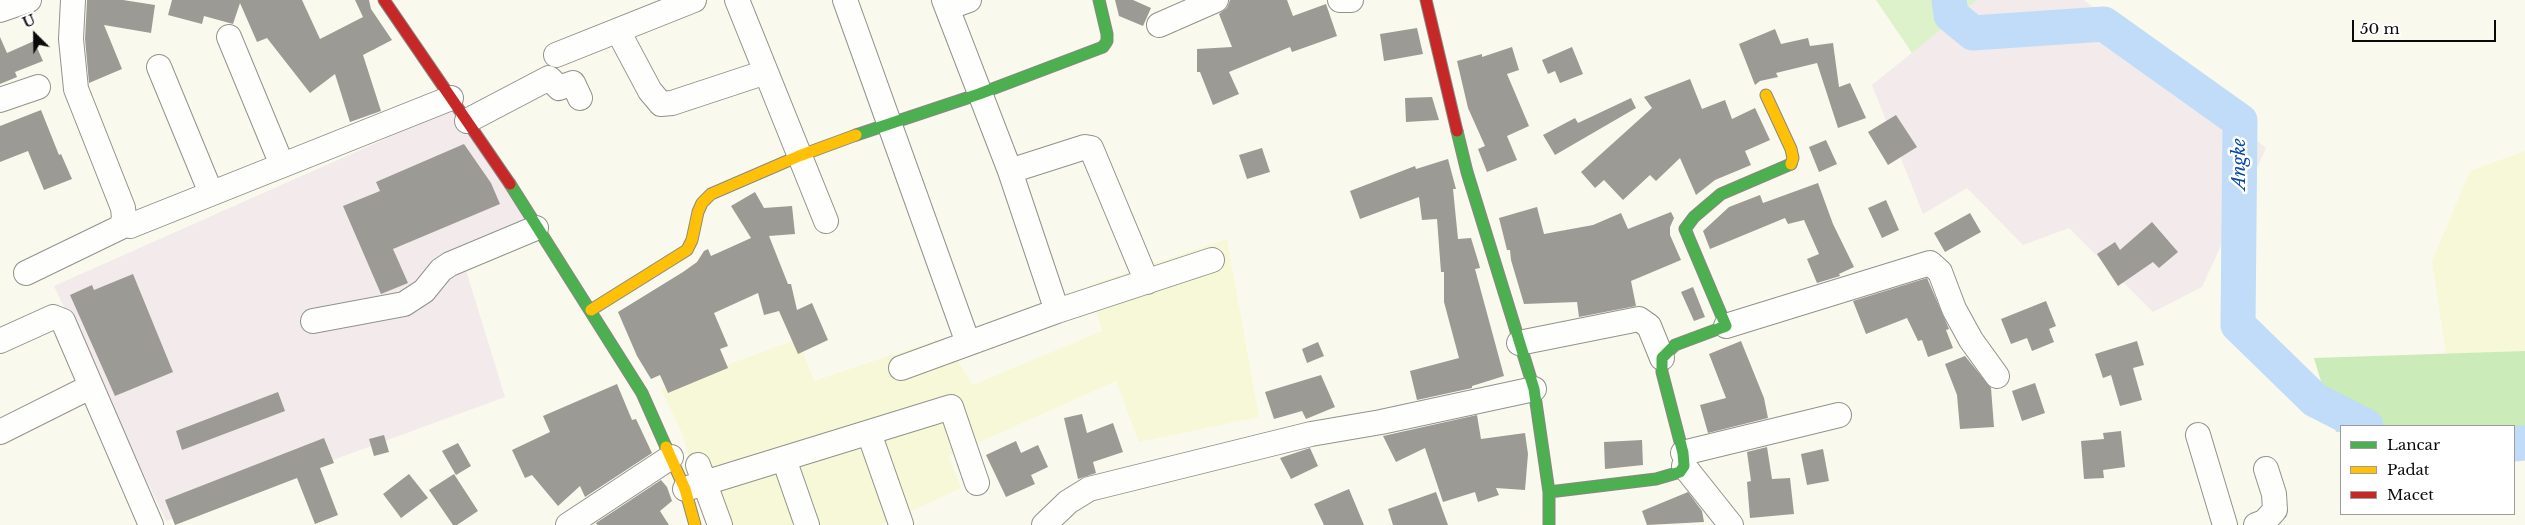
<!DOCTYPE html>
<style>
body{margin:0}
#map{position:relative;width:2525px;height:525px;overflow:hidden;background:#faf9ed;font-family:"Libre Baskerville",serif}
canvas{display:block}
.legend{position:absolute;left:2340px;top:425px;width:175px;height:90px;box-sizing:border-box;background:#fff;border:1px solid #9d9d9d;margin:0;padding:6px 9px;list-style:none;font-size:15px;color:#0a0a0a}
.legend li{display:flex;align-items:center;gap:10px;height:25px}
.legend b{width:25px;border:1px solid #9d9d9d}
.north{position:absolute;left:10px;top:10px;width:50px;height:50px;-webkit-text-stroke:4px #fff;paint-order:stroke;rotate:337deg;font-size:14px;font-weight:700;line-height:20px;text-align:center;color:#0a0a0a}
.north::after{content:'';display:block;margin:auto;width:18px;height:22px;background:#0a0a0a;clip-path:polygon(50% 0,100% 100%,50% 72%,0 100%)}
.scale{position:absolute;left:2352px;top:20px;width:144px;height:22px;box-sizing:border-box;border:2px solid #0a0a0a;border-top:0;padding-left:6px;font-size:15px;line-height:18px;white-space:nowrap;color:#0a0a0a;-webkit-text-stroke:4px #fff;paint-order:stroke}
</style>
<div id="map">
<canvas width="2525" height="525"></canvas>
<ul class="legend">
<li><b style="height:6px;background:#4caf50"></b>Lancar</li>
<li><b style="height:6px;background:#ffc107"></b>Padat</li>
<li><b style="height:6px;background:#c62828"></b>Macet</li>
</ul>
<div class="north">U</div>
<div class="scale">50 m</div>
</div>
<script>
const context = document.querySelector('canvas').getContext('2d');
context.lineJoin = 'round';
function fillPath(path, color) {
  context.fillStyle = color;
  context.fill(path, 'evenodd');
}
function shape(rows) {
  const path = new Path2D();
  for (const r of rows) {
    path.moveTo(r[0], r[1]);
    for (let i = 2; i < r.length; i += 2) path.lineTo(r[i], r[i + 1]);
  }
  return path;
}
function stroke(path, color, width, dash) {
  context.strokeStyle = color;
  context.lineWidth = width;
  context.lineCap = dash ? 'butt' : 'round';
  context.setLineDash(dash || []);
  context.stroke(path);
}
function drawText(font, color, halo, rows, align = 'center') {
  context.font = font + ' "Libre Baskerville",serif';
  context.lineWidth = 5;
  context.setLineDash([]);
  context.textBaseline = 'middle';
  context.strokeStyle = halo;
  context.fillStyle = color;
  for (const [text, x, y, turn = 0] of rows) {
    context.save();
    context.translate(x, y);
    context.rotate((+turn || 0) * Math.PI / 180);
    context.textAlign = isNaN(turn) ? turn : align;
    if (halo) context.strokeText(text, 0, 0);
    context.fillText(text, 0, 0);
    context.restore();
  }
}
fillPath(shape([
 [1977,0,2084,0,2266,148,2202,287,2153,312,2069,228,2023,245,1967,188,1923,214,1872,85],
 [457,107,529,221,461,254,505,397,166,521,54,286]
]), '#f2eaeb');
fillPath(shape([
 [2525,151,2525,351,2446,354,2432,261,2470,171],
 [1227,239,1259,417,1139,442,1116,381,948,456,961,488,881,525,709,525,682,433,661,389,798,339,814,381,943,338,973,385,1102,331,1090,285]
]), '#f7f8d7');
fillPath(shape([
 [1876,0,1977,0,1912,53]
]), '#ddf2ca');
fillPath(shape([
 [2525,351,2525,433,2514,432,2514,426,2341,426,2341,432,2336,432,2314,358]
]), '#cbebb8');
stroke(shape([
 [1949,0,1951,15,1973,33,2104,24,2240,121,2238,325,2315,400,2366,426],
 [2514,444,2525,443]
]), '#c0dcf8', 35);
fillPath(shape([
 [87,0,123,0,155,5,151,33,104,25,122,69,89,83,85,39],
 [172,0,302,0,320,39,363,17,355,0,369,0,371,9,392,40,363,55,381,111,350,122,335,74,310,93,267,38,257,42,240,3,233,24,204,16,202,24,168,15],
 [1115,0,1133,0,1151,8,1143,26,1119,16],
 [1230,0,1287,0,1293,16,1326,4,1337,36,1292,52,1290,47,1229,72,1239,94,1213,105,1200,72,1197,72,1197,49,1232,47,1219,14,1227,8],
 [1417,28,1423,54,1384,61,1380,34],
 [1775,29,1781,44,1808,38,1810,46,1833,43,1839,87,1850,83,1866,118,1838,128,1817,63,1776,73,1778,77,1760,81,1755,85,1739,44],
 [0,37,7,53,34,41,43,61,15,72,17,77,0,84],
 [1512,47,1519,70,1507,74,1529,126,1507,136,1517,160,1487,172,1478,149,1485,146,1468,108,1457,61,1482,54,1482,57],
 [1572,47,1583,74,1560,83,1555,71,1548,74,1542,60],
 [1690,79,1702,109,1725,100,1732,119,1755,108,1770,140,1745,151,1751,165,1715,180,1696,195,1680,158,1656,181,1650,175,1623,200,1604,180,1595,188,1581,172,1652,108,1644,97],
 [1432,97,1439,120,1406,122,1405,98],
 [1631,98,1636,108,1555,155,1543,135,1575,118,1578,123],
 [41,110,59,155,61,154,72,179,44,190,28,151,0,162,0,126],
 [1896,115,1917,147,1888,165,1868,132],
 [1826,140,1837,164,1819,172,1809,147],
 [464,144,491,183,500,204,393,249,408,283,381,294,343,206,380,191,376,182],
 [1262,148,1270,172,1247,179,1239,155],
 [1448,159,1456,189,1453,189,1458,239,1471,238,1479,264,1480,268,1475,269,1504,376,1472,386,1472,388,1417,400,1410,371,1459,358,1444,302,1444,272,1441,272,1437,219,1422,220,1419,197,1360,219,1350,191,1415,166,1416,169],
 [1818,183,1833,224,1854,267,1839,274,1840,276,1817,283,1807,259,1819,254,1804,220,1788,224,1785,218,1710,249,1703,231,1729,207,1760,195,1763,203],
 [755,192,764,208,792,206,795,234,769,236,788,284,791,284,797,310,812,303,828,340,798,354,779,311,764,315,758,293,714,313,728,346,720,349,728,368,668,393,660,375,651,379,637,356,618,312,683,272,697,262,704,251,708,249,711,256,751,238,731,206],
 [1886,200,1899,230,1882,238,1868,208],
 [1537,207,1544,234,1593,225,1621,213,1628,229,1671,212,1674,218,1670,227,1670,235,1681,260,1631,281,1636,306,1579,317,1577,302,1524,304,1511,260,1510,250,1507,250,1499,218],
 [1970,213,1981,232,1945,252,1934,233],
 [2152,222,2178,252,2159,268,2153,262,2118,286,2097,254,2115,242,2120,250],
 [133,274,173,372,115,396,70,295,92,285,94,290],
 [1927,278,1949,329,1946,330,1953,348,1928,357,1922,340,1918,341,1907,318,1866,334,1853,301],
 [1693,287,1705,317,1694,321,1681,292],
 [2046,301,2056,326,2049,329,2054,342,2032,351,2027,338,2011,344,2001,319],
 [1741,341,1764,398,1768,418,1708,433,1700,405,1726,398,1709,354],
 [2137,341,2144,365,2133,368,2142,400,2120,406,2111,375,2103,378,2095,354],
 [1318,342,1324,356,1307,363,1302,349],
 [1965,356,1991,388,1994,427,1960,429,1957,395,1945,364],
 [1321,375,1335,407,1306,419,1302,411,1274,419,1265,392],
 [2035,383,2045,413,2022,421,2012,391],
 [617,384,632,420,636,419,652,453,585,497,580,486,558,506,532,475,525,478,512,450,550,432,543,416],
 [278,392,285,411,182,450,176,431],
 [1082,414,1087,433,1113,423,1123,452,1093,462,1096,473,1078,479,1064,418],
 [1477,415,1481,439,1525,433,1528,454,1525,490,1496,488,1499,495,1478,502,1475,492,1443,502,1425,448,1396,462,1383,436],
 [2121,431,2125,467,2103,470,2104,478,2084,479,2081,441,2104,439,2103,433],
 [384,435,389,452,374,456,369,439],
 [324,438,334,463,320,468,338,515,315,524,297,478,175,525,165,500],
 [1642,440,1643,465,1605,469,1604,442],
 [1016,441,1021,453,1038,445,1048,467,1031,475,1035,484,1006,497,986,455],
 [458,443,471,466,456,475,442,451],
 [1767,447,1772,479,1790,478,1794,514,1750,518,1747,482,1751,481,1747,452],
 [1310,448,1318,466,1291,479,1280,458],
 [1823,449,1829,481,1807,485,1801,454],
 [409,474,428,498,401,518,383,494],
 [454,474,478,511,457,525,453,525,429,490],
 [661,480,667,487,672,501,660,511,669,525,597,525,596,523],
 [1349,489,1364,525,1324,525,1314,504],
 [1436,492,1448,525,1393,525,1388,509],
 [1688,492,1702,511,1704,522,1647,525,1642,511]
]), '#9c9a94');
const street = shape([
 [737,0,826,221],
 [845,0,968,343],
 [944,0,1010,171,1057,311],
 [1340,0,1351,0],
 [947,8,969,0],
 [0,10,29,0],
 [1159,25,1216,0],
 [618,31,650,91,661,104,672,103,766,72],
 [229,37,282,165],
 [556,55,694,0],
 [159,67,211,193],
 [0,100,38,87],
 [467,121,549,78,559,88,573,83,580,98],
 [1010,171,1085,147,1091,148,1147,282],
 [130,226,451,98],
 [26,273,121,227,124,218,123,208,76,89,71,39,73,0],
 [313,321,404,304,424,291,441,270,450,264,536,228],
 [1726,326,1930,263,1940,272,1954,309,1971,340,1997,376],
 [0,341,53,317,63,321,151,525],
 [1519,343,1639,319,1649,326,1662,358],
 [901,368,1057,311,1212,260],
 [0,432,90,387],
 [869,433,901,524],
 [2198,435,2225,525],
 [1683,453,1839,415],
 [784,459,807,525],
 [698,465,720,525],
 [1684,466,1731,525],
 [685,489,951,407,977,483],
 [568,525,671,457],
 [1044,525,1068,502,1089,489,1311,434,1381,422,1534,389],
 [2256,525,2264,522,2275,510,2274,494,2266,469]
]);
const fast = shape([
 [1457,131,1467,172,1534,389,1549,492,1549,525],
 [856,135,979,94,1103,47,1107,41,1107,34,1099,0],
 [510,184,642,393,666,447],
 [1549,492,1656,479,1680,472,1684,466,1683,453,1662,372,1662,358,1675,345,1726,326,1685,229,1694,217,1721,194,1791,164]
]);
const slow = shape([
 [1766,95,1791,149,1793,158,1791,164],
 [591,310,687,250,692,240,698,212,702,203,711,194,799,156,856,135],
 [666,447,685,489,695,525]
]);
const jam = shape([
 [384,0,510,184],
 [1426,0,1457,131]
]);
stroke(street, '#92928c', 26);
stroke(fast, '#898883', 13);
stroke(slow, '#898883', 13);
stroke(jam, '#898883', 13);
stroke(street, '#fefefc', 24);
stroke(fast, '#4caf50', 11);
stroke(slow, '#ffc107', 11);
stroke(jam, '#c62828', 11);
drawText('italic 18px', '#0949a7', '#fff', [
 ["Angke",2240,164,-90]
]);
</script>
